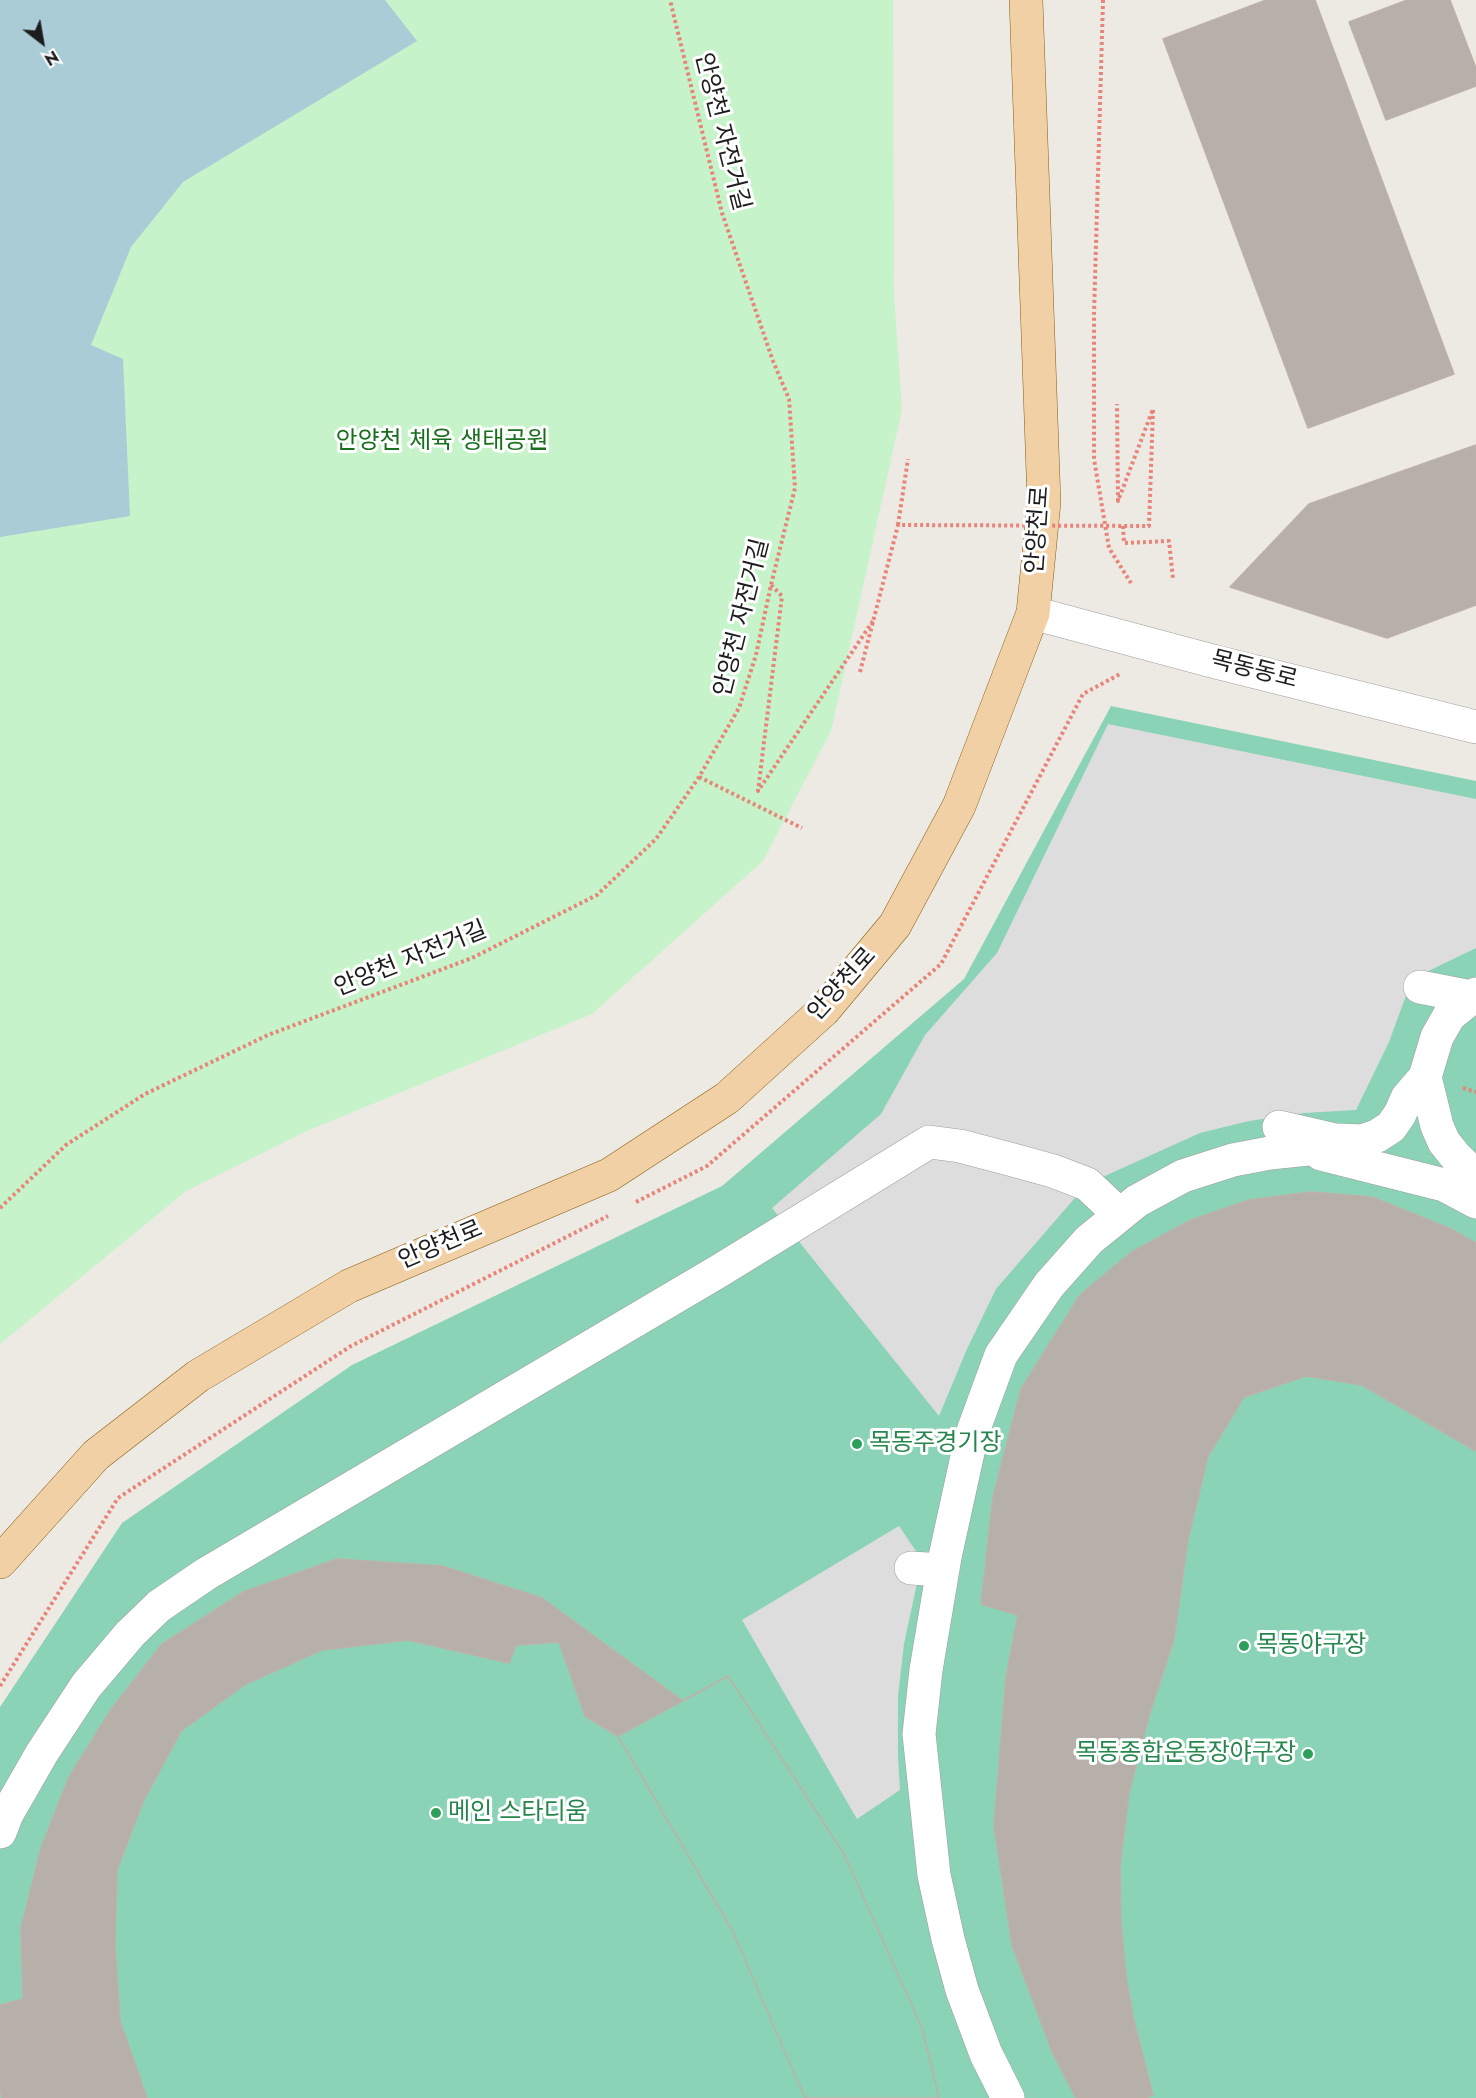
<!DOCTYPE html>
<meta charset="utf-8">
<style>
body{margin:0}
#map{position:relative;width:1476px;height:2098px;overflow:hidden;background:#edeae4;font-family:Jost,sans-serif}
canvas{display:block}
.north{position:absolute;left:12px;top:12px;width:60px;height:60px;-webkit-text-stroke:4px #fff;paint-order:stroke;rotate:149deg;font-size:16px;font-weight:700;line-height:24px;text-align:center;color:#1d1d1d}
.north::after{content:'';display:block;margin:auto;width:21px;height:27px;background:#1d1d1d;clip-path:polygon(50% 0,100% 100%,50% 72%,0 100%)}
</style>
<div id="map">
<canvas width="1476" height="2098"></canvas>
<div class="north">N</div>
</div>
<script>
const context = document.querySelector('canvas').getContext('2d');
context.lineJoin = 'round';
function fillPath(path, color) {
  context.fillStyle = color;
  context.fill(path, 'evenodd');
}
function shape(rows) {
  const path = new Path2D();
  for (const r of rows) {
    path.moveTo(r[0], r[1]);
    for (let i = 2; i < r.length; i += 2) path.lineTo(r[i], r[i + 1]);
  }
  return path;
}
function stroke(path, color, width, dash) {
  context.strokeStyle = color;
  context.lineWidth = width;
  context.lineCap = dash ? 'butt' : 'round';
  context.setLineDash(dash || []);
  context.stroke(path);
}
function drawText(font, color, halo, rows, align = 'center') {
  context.font = font + ' Jost,"Noto Sans KR",sans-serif';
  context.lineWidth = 6;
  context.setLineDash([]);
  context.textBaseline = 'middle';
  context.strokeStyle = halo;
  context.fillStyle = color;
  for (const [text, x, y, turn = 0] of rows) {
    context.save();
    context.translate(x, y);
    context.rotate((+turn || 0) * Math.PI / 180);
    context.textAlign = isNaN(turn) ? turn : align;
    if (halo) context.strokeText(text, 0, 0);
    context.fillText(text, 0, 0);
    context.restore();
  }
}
fillPath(shape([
 [0,0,893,0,894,292,902,410,831,731,763,861,592,1014,309,1130,186,1191,0,1344]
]), '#c6f3c9');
fillPath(shape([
 [1111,706,1476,781,1476,2098,0,2098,0,1707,122,1523,352,1365,722,1186,964,979]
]), '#8bd3b7');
fillPath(shape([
 [1108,724,1476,799,1476,948,1412,979,1389,1042,1356,1110,1304,1113,1249,1121,1200,1133,1087,1184,996,1289,967,1349,939,1416,772,1208,881,1114,925,1035,997,953],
 [899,1526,922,1560,904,1644,898,1696,898,1757,900,1790,857,1819,742,1620]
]), '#ddd');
fillPath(shape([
 [0,0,385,0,417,41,183,182,131,247,91,345,123,359,130,516,0,537]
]), '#a9ccd6');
const building = shape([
 [1266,0,1315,0,1454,374,1308,428,1163,39,1266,0],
 [1407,0,1450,0,1476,68,1476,86,1386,120,1349,22,1407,0],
 [1476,445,1476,605,1387,638,1230,587,1309,504,1476,445],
 [1311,1192,1372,1197,1451,1229,1476,1243,1476,1451,1362,1385,1306,1376,1244,1397,1208,1456,1188,1540,1174,1639,1149,1716,1129,1793,1120,1866,1121,1923,1126,1976,1133,2017,1153,2095,1145,2098,1076,2098,1053,2054,1012,1945,994,1826,1006,1677,1018,1615,981,1604,993,1497,1021,1389,1080,1295,1130,1253,1191,1220,1249,1200,1311,1192],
 [337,1559,442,1566,542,1598,683,1701,728,1676,844,1854,922,2028,939,2098,805,2098,733,1932,618,1736,585,1716,559,1642,516,1645,509,1663,408,1640,322,1650,246,1684,181,1731,143,1802,117,1870,115,1944,120,2021,147,2098,2,2098,0,2090,0,2005,23,1999,21,1928,41,1848,69,1777,110,1711,161,1645,243,1592,337,1559],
 [728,1676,844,1854,922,2028,939,2098,805,2098,733,1932,618,1736,728,1676]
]);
fillPath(building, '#b6afaa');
stroke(building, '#bdb1a8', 1.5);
const minor = shape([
 [1033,613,1216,662,1476,727],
 [1420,987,1471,997],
 [1425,1077,1437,1126,1444,1142,1456,1157,1476,1176],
 [1279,1127,1331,1139],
 [1321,1154,1444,1185,1476,1202],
 [911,1568,942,1570],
 [0,1832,7,1814,42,1753,86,1686,130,1634,159,1606,206,1574,719,1271,929,1142,960,1146,1013,1160,1053,1171,1087,1184,1120,1215],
 [1008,2098,986,2054,962,1990,948,1939,934,1875,919,1734,926,1670,945,1557,972,1434,1001,1355,1049,1285,1089,1240,1137,1201,1183,1176,1233,1160,1270,1153,1308,1149,1338,1140,1362,1141,1377,1136,1391,1127,1400,1114,1407,1098,1425,1077,1437,1037,1449,1016,1476,994]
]);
const major = shape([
 [0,1562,96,1455,198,1376,349,1286,609,1175,727,1098,824,1010,895,925,959,806,1033,613,1044,502,1026,0]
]);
stroke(minor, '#9e9e9e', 34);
stroke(major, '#865e11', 34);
stroke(shape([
 [1103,0,1094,314,1094,459,1109,548,1131,583],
 [898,525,908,459],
 [1123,526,1124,543,1169,541,1173,579],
 [771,585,782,596,758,791,873,621],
 [699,777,802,828],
 [1463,1088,1476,1092],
 [636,1202,707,1166,941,964,1083,694,1120,674],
 [0,1208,66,1145,145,1094,268,1035,472,958,597,895,656,839,699,777,739,708,756,655,771,585,795,488,789,399,773,361,722,213,670,0],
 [0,1686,118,1498,351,1346,608,1216]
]), '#e98479', 4, [3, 3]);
stroke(minor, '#fff', 33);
stroke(major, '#f1d0a6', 33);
stroke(shape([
 [860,672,898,525,1149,526,1153,409,1118,501,1117,404]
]), '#e98479', 4, [3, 3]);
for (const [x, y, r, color] of [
 [857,1444,6,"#2e9e5b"],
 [1244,1646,6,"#2e9e5b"],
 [1308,1754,6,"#2e9e5b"],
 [436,1813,6,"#2e9e5b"]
]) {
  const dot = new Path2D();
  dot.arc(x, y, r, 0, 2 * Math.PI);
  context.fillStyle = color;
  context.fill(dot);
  stroke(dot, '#fff', 2);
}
drawText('24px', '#1d1d1d', '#fff', [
 ["안양천 자전거길",721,132,76],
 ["안양천로",1039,530,-86],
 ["안양천 자전거길",743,618,-76],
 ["목동동로",1254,671,14],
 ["안양천 자전거길",411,960,-22],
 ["안양천로",843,985,-48],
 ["안양천로",441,1246,-23]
]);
drawText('24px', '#186f1e', '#fff', [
 ["안양천 체육 생태공원",442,442]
]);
drawText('24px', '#27864d', '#fff', [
 ["목동주경기장",869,1444],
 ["목동야구장",1256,1646],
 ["목동종합운동장야구장",1296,1754,"right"],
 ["메인 스타디움",448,1813]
], 'left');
</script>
